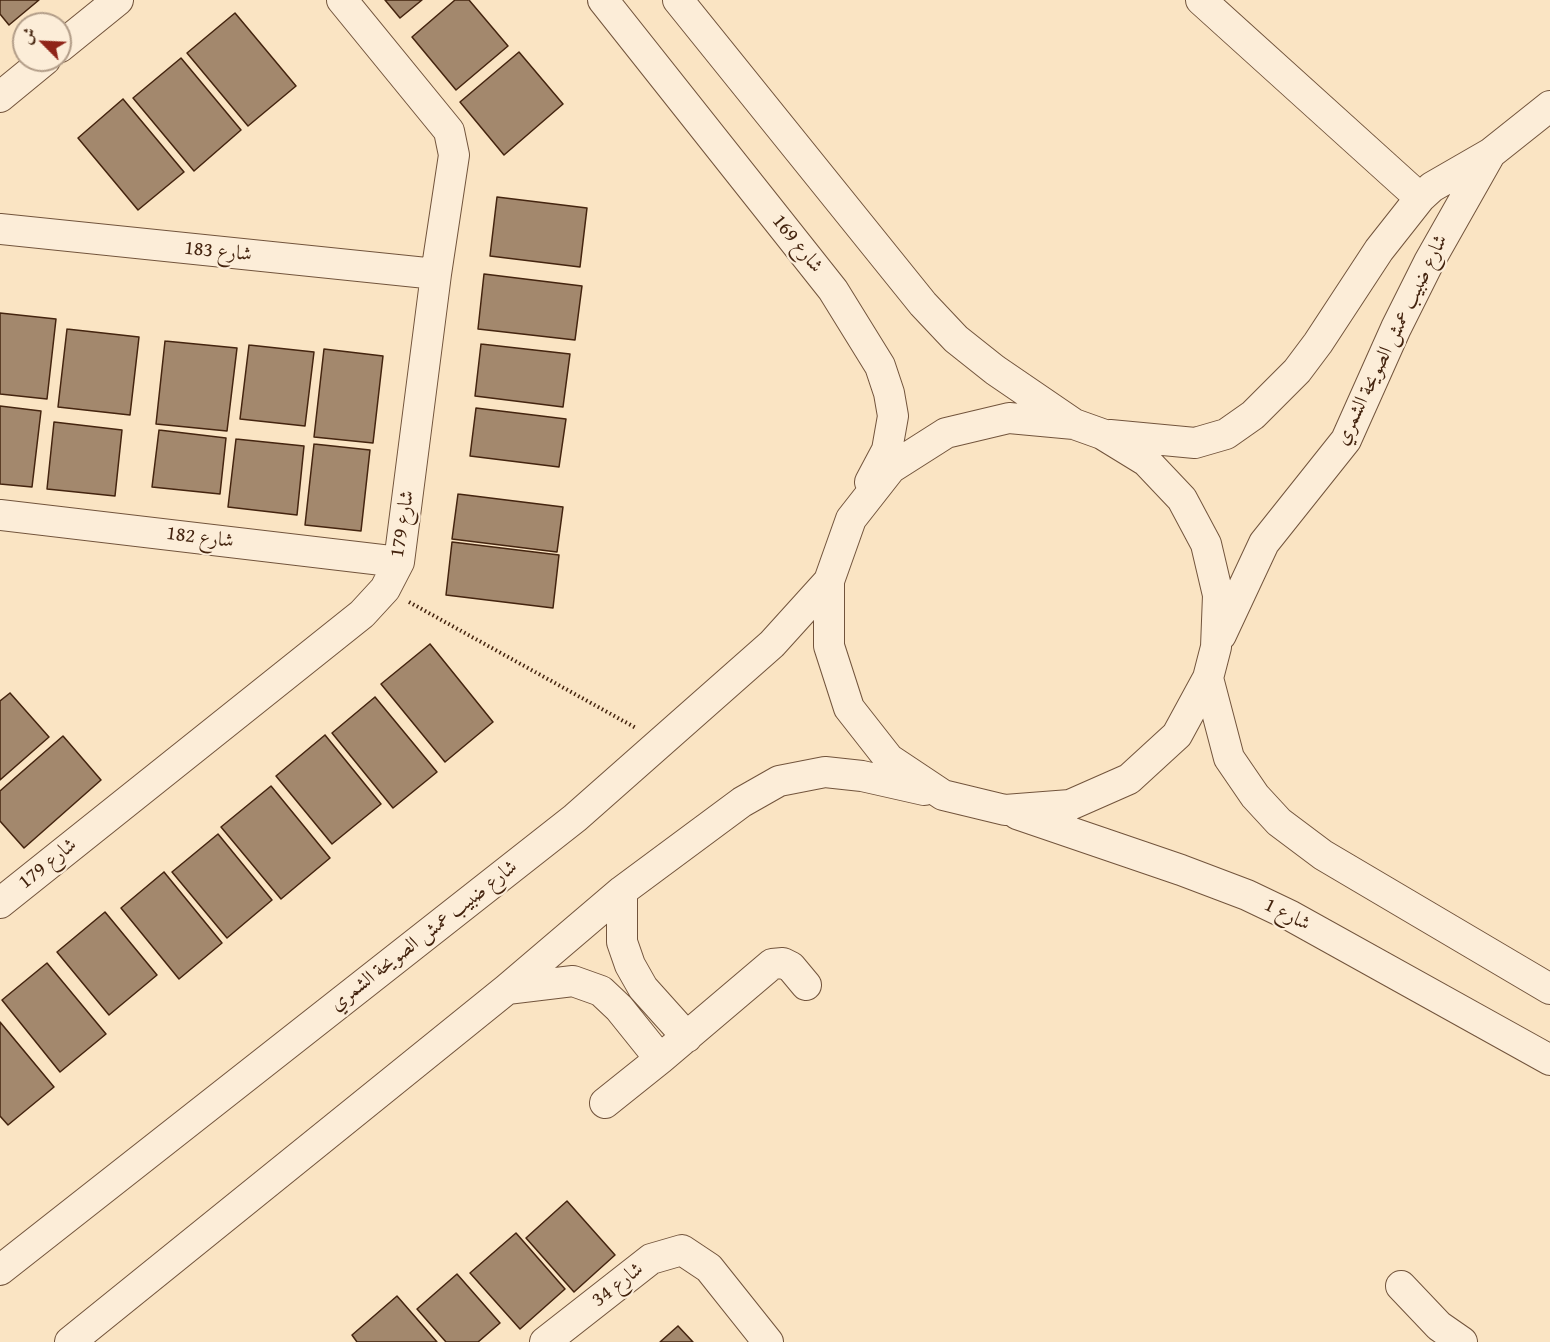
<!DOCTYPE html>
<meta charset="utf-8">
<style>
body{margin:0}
#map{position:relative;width:1550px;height:1342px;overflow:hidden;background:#fae4c3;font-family:"Gentium Book Plus",Amiri,serif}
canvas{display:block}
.north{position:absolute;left:12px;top:12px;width:60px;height:60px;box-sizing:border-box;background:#fcedd8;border:2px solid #b29d88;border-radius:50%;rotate:294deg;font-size:16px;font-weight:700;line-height:24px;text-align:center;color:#44240f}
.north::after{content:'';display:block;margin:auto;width:21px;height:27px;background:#8f2418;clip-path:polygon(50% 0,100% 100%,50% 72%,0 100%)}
</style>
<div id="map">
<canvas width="1550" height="1342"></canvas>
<div class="north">ش</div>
</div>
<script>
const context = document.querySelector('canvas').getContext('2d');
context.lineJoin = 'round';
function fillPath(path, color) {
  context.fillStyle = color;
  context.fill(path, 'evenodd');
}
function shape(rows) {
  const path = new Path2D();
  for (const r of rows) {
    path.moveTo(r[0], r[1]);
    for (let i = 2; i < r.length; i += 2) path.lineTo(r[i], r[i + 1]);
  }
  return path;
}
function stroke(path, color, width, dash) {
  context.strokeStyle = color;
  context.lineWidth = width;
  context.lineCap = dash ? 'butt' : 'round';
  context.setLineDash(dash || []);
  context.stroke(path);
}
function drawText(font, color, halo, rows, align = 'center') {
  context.font = font + ' "Gentium Book Plus",Amiri,serif';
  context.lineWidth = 4.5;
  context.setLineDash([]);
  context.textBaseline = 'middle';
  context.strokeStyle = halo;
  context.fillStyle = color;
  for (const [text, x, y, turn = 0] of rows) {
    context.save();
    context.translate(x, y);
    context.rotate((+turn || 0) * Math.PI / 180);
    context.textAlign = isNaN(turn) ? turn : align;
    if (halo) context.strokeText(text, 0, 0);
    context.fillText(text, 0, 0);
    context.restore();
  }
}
const building = shape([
 [0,0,39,0,9,25,0,14,0,0],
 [385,0,422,0,400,18,385,0],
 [455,0,469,0,508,46,456,90,412,37,455,0],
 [235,13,296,86,248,126,187,53,235,13],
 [519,52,563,104,504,155,460,102,519,52],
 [181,58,241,130,194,171,133,98,181,58],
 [123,99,184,172,138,210,78,138,123,99],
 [497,197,587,208,580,267,490,256,497,197],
 [484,274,582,286,575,340,478,329,484,274],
 [0,313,56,319,47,399,0,394,0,313],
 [67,329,139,337,130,415,58,407,67,329],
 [165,341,237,348,227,431,156,424,165,341],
 [481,344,570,354,563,407,475,396,481,344],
 [249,345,314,352,305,426,240,419,249,345],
 [324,349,383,356,373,443,314,437,324,349],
 [0,406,41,411,32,487,0,484,0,406],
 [476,408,566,419,559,467,470,456,476,408],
 [54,422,122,430,115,496,47,489,54,422],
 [159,430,226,438,220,494,152,487,159,430],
 [236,439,304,446,297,515,228,507,236,439],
 [314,444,370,450,361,531,305,525,314,444],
 [458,494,563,507,557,552,452,539,458,494],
 [452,542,559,555,553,608,446,595,452,542],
 [430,644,493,722,445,762,381,684,430,644],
 [10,693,49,737,0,780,0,701,10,693],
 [375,697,437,772,393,808,332,733,375,697],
 [325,735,381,804,332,844,276,776,325,735],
 [63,736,101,780,24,848,0,821,0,791,63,736],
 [271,786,330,858,281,899,221,827,271,786],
 [218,834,272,900,227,938,172,872,218,834],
 [164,872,222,943,179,979,121,908,164,872],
 [105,912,157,975,109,1015,57,952,105,912],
 [47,963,106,1034,60,1072,2,1000,47,963],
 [0,1022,54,1087,8,1125,0,1116,0,1022],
 [567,1201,615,1255,574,1292,526,1238,567,1201],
 [516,1233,565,1289,520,1329,470,1273,516,1233],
 [457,1274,500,1323,478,1342,446,1342,417,1309,457,1274],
 [397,1296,437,1342,357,1342,352,1335,397,1296],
 [678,1326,693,1342,660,1342,678,1326]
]);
fillPath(building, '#a3886d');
stroke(building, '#44240f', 1.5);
const minor = shape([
 [603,0,833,290,880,366,889,393,893,416,887,450,870,482],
 [678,0,923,304,956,339,995,370,1074,424,1102,434,1146,461,1182,499,1206,544,1218,595,1216,647,1208,678,1177,735,1129,779,1070,805,1005,810,943,795,889,759,849,708,829,646,829,581,851,519,891,468,946,433,1009,418,1074,424],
 [1201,0,1420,198],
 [60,47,118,0],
 [0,97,45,60],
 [0,229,436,274],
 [1110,435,1195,443,1226,434,1253,415,1297,371,1318,343,1379,250,1420,198,1432,187,1491,153,1550,106],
 [0,515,399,562],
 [1221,635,1264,543,1346,440,1396,328,1429,262,1489,156],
 [1208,678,1229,758,1255,796,1279,822,1323,855,1550,989],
 [1017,814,1181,870,1247,895,1291,916,1550,1060],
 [622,891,622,942,630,965,643,988,687,1037],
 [0,903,362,614,385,589,399,562,436,274,454,155,449,131,342,0],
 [507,989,573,981,601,991,619,1008,660,1059],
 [605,1103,660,1059,772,964,783,963,791,967,806,985],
 [0,1270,575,818,772,644,829,581],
 [1401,1286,1439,1326,1462,1342],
 [70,1342,507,989,622,891,742,802,779,781,825,772,862,776,924,790],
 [545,1342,651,1259,682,1250,709,1268,768,1342]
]);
stroke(minor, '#72543c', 32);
stroke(shape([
 [409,602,636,728]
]), '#44240f', 4, [1.5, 3]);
stroke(minor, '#fcedd8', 30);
drawText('20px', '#44240f', '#fcedd8', [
 ["شارع 169",797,244,51],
 ["شارع 183",218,252,6],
 ["شارع ضبيب عمش الصويحة الشمري",1392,340,-64],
 ["شارع 179",403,524,-81],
 ["شارع 182",200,538,7],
 ["شارع 179",48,864,-39],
 ["شارع 1",1287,915,27],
 ["شارع ضبيب عمش الصويحة الشمري",424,936,-38],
 ["شارع 34",618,1285,-38]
]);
</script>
